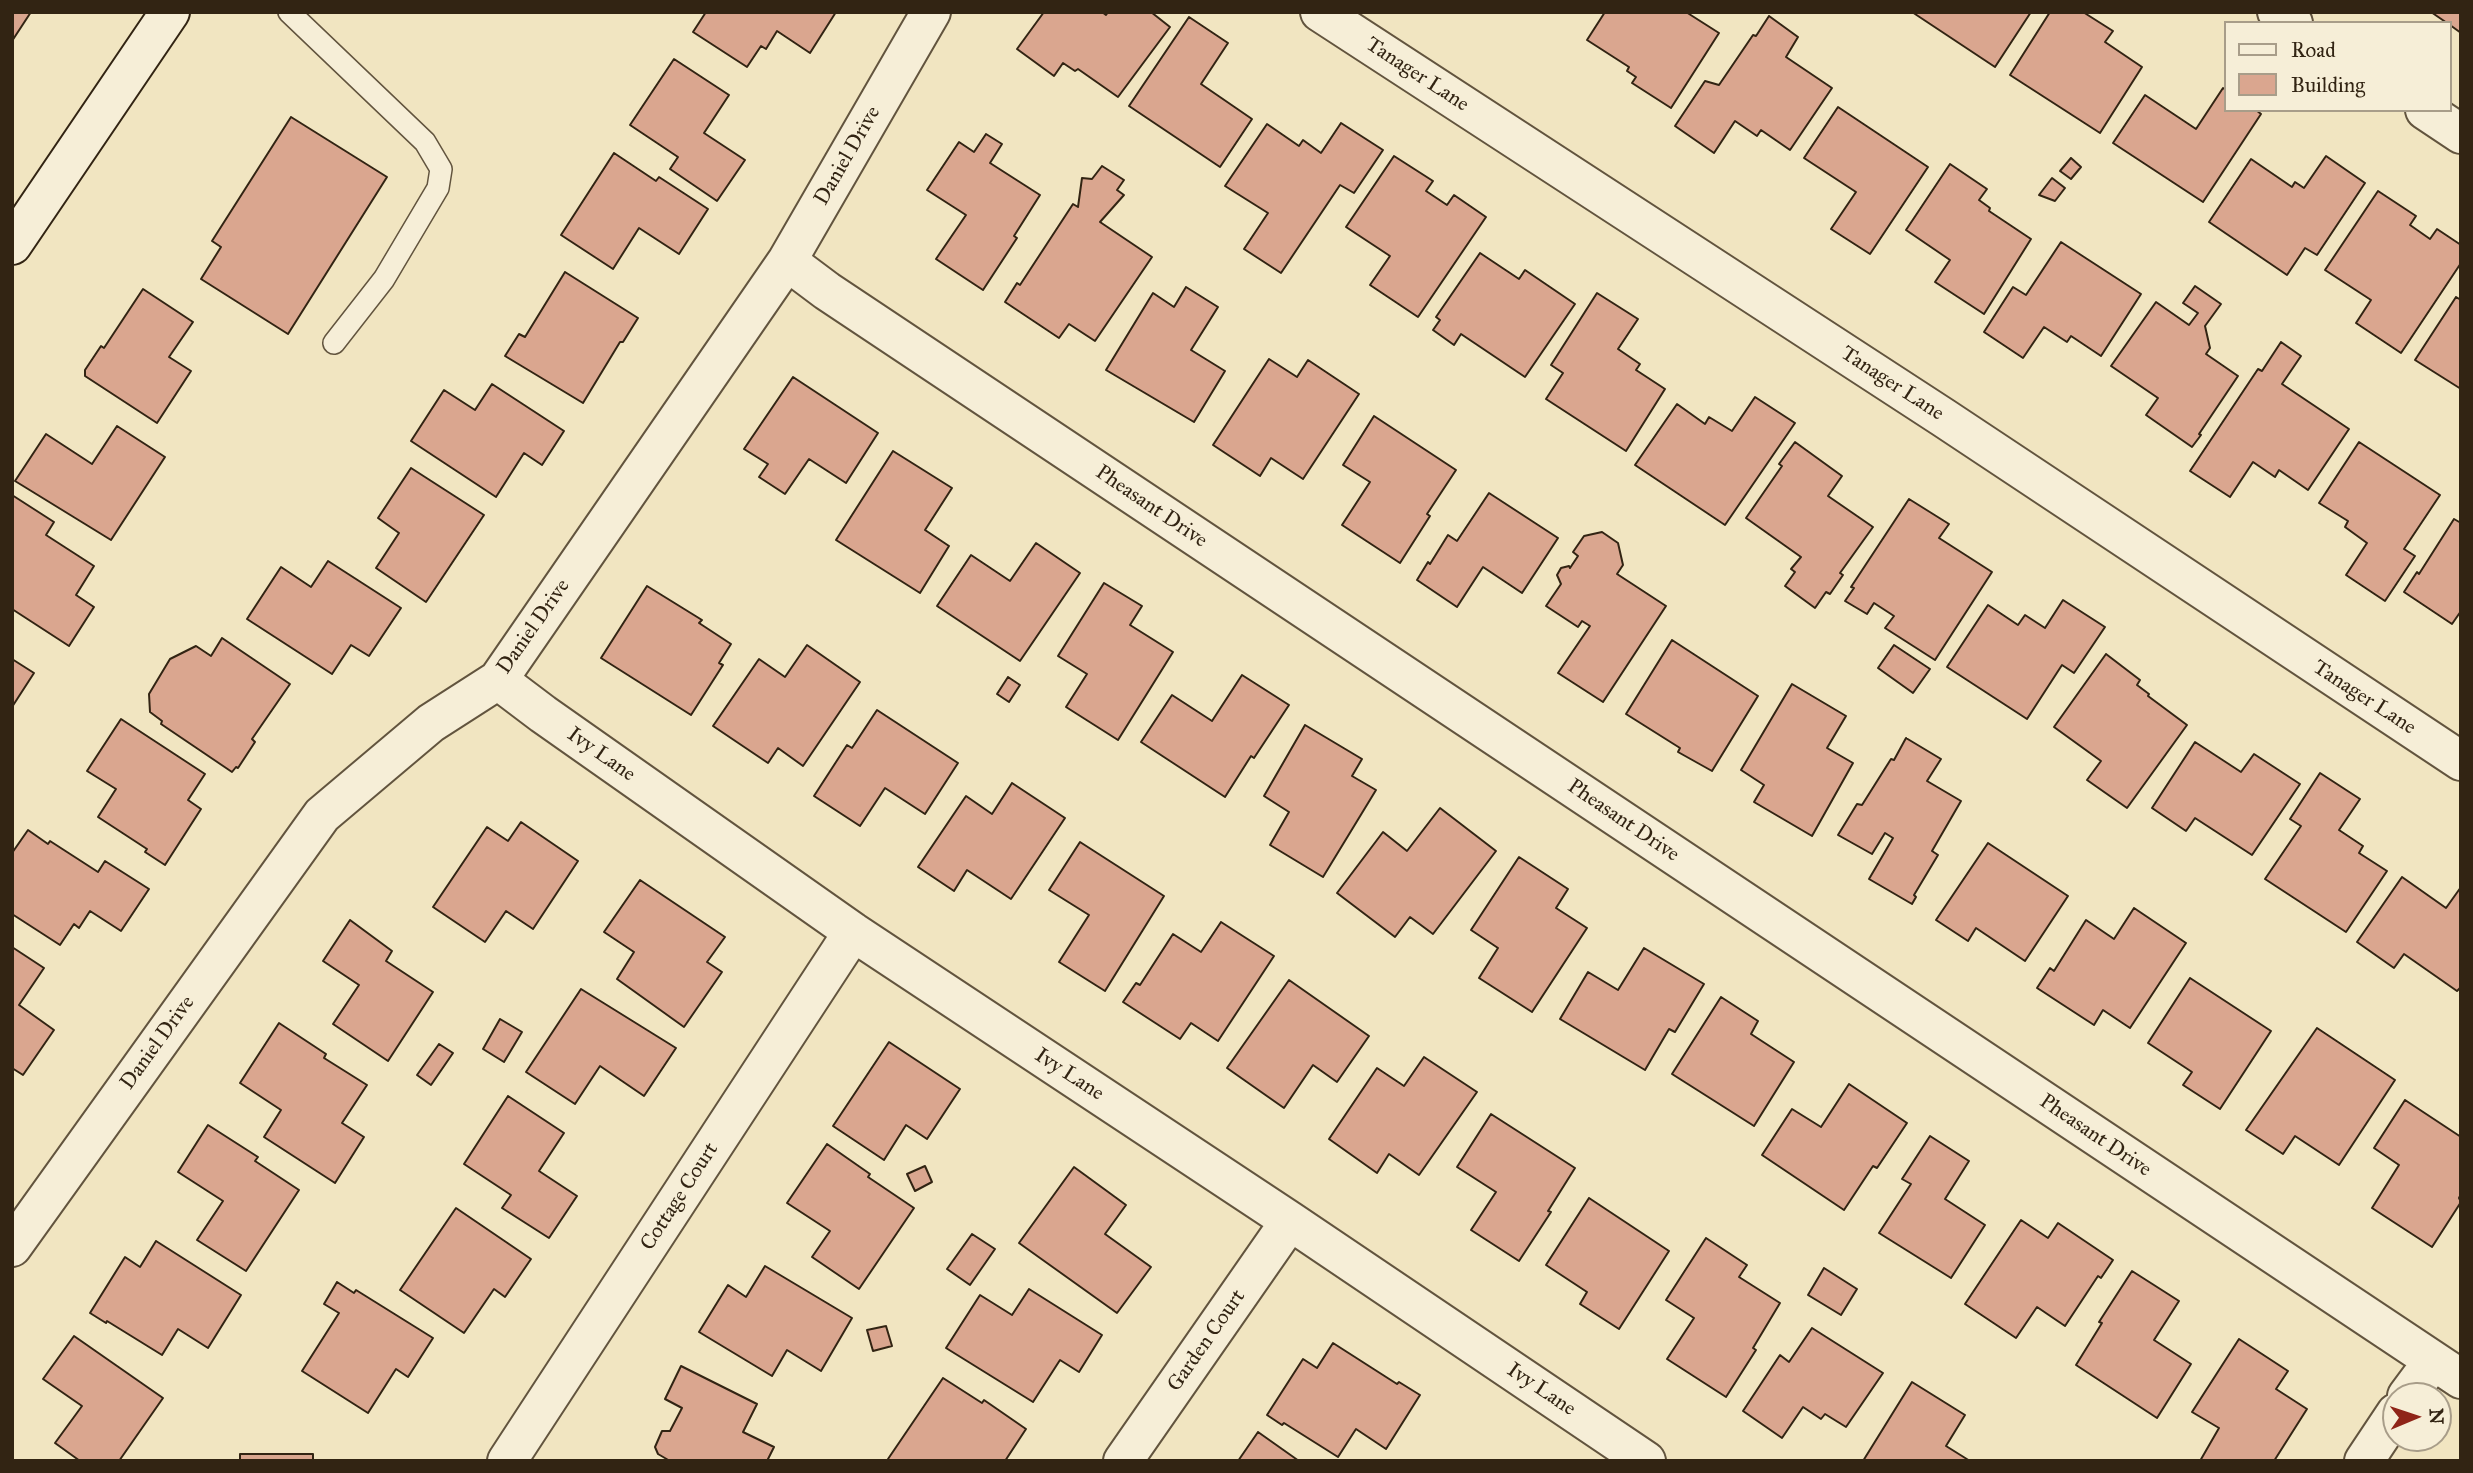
<!DOCTYPE html>
<style>
body{margin:0}
#map{position:relative;width:2473px;height:1473px;overflow:hidden;background:#f1e5c1;font-family:"IM FELL Great Primer",serif}
canvas{display:block}
.frame{position:absolute;inset:0;border:14px solid #322413;pointer-events:none}
.legend{position:absolute;left:2224px;top:21px;width:228px;height:91px;box-sizing:border-box;background:#f6eed7;border:2px solid #a89d89;margin:0;padding:9px 12px;list-style:none;font-size:21px;color:#322413}
.legend li{display:flex;align-items:center;gap:14px;height:35px}
.legend b{width:35px;border:2px solid #a89d89}
.north{position:absolute;left:2382px;top:1382px;width:70px;height:70px;box-sizing:border-box;background:#f6eed7;border:2px solid #a89d89;border-radius:50%;rotate:88deg;font-size:19px;font-weight:700;line-height:28px;text-align:center;color:#322413}
.north::after{content:'';display:block;margin:auto;width:24px;height:32px;background:#8f2418;clip-path:polygon(50% 0,100% 100%,50% 72%,0 100%)}
</style>
<div id="map">
<canvas width="2473" height="1473"></canvas>
<div class="frame"></div>
<ul class="legend">
<li><b style="height:9px;background:#f6eed7"></b>Road</li>
<li><b style="height:19px;background:#daa68f"></b>Building</li>
</ul>
<div class="north">N</div>
</div>
<script>
const context = document.querySelector('canvas').getContext('2d');
context.lineJoin = 'round';
function fillPath(path, color) {
  context.fillStyle = color;
  context.fill(path, 'evenodd');
}
function shape(rows) {
  const path = new Path2D();
  for (const r of rows) {
    path.moveTo(r[0], r[1]);
    for (let i = 2; i < r.length; i += 2) path.lineTo(r[i], r[i + 1]);
  }
  return path;
}
function stroke(path, color, width, dash) {
  context.strokeStyle = color;
  context.lineWidth = width;
  context.lineCap = dash ? 'butt' : 'round';
  context.setLineDash(dash || []);
  context.stroke(path);
}
function drawText(font, color, halo, rows, align = 'center') {
  context.font = font + ' "IM FELL Great Primer",serif';
  context.lineWidth = 5;
  context.setLineDash([]);
  context.textBaseline = 'middle';
  context.strokeStyle = halo;
  context.fillStyle = color;
  for (const [text, x, y, turn = 0] of rows) {
    context.save();
    context.translate(x, y);
    context.rotate((+turn || 0) * Math.PI / 180);
    context.textAlign = isNaN(turn) ? turn : align;
    if (halo) context.strokeText(text, 0, 0);
    context.fillText(text, 0, 0);
    context.restore();
  }
}
const building = shape([
 [12,12,31,12,12,41,12,12],
 [706,12,836,12,810,53,777,31,766,49,761,46,747,67,693,32,706,12],
 [1044,12,1102,12,1106,15,1108,12,1151,12,1170,27,1118,97,1078,69,1075,71,1063,63,1054,76,1017,49,1044,12],
 [1605,12,1686,12,1719,33,1671,108,1632,83,1636,77,1627,71,1629,67,1587,40,1605,12],
 [1912,12,2031,12,1995,67,1912,12],
 [2050,12,2083,12,2113,31,2105,42,2142,67,2100,133,2010,75,2050,12],
 [2431,12,2461,12,2461,33,2450,25,2450,23,2447,23,2431,12],
 [1769,16,1798,37,1786,57,1832,88,1790,150,1761,130,1757,136,1735,121,1714,153,1675,126,1705,81,1719,85,1753,35,1756,36,1769,16],
 [1189,17,1228,43,1201,84,1252,119,1220,167,1129,106,1189,17],
 [674,59,729,95,704,133,745,160,717,201,670,169,678,157,630,125,674,59],
 [2223,88,2226,90,2226,110,2256,110,2261,114,2203,202,2113,143,2145,95,2196,129,2223,88],
 [1838,107,1928,167,1870,254,1831,229,1856,192,1804,158,1838,107],
 [291,117,387,177,288,334,201,279,221,247,212,241,291,117],
 [1341,123,1383,150,1354,193,1340,185,1281,273,1244,249,1268,213,1225,186,1267,124,1299,146,1303,140,1321,153,1341,123],
 [986,134,1002,144,990,163,1040,195,1014,236,1017,238,983,290,936,259,966,215,927,190,959,142,974,152,986,134],
 [614,153,656,181,659,177,708,209,679,254,639,228,613,269,561,235,614,153],
 [1394,156,1433,181,1426,191,1447,205,1454,195,1486,217,1418,317,1370,285,1390,256,1346,227,1394,156],
 [2326,156,2365,183,2317,255,2305,248,2287,275,2209,222,2251,159,2292,187,2295,182,2304,188,2326,156],
 [2071,158,2081,167,2071,179,2060,171,2071,158],
 [1950,164,1987,189,1979,200,1990,208,1989,211,2031,239,1984,314,1935,282,1950,260,1906,230,1950,164],
 [1102,166,1124,180,1117,190,1124,195,1100,222,1152,257,1095,341,1069,324,1059,338,1005,302,1017,283,1020,285,1073,204,1078,207,1082,178,1092,179,1102,166],
 [2052,178,2065,188,2055,201,2039,195,2052,178],
 [2378,191,2416,216,2410,225,2430,239,2437,229,2461,245,2461,263,2401,353,2356,323,2371,300,2325,270,2378,191],
 [2061,242,2141,294,2101,356,2071,336,2067,342,2044,327,2023,358,1984,332,2013,287,2026,295,2061,242],
 [1480,253,1519,279,1525,270,1575,304,1525,377,1461,334,1454,345,1433,330,1440,320,1436,317,1480,253],
 [565,272,638,318,623,342,620,342,583,403,505,356,519,334,525,337,565,272],
 [2195,286,2221,304,2205,326,2210,348,2206,354,2238,376,2199,434,2201,435,2192,447,2146,415,2158,398,2111,366,2156,302,2189,325,2198,313,2183,303,2195,286],
 [1186,287,1218,307,1191,350,1225,371,1194,422,1106,370,1153,293,1174,307,1186,287],
 [143,289,193,322,169,357,191,371,157,423,85,376,85,370,101,346,104,348,143,289],
 [1597,293,1638,319,1618,349,1640,364,1636,370,1665,389,1626,451,1546,399,1563,373,1551,365,1597,293],
 [2456,297,2461,300,2461,389,2415,360,2456,297],
 [2281,342,2301,356,2282,384,2349,429,2308,490,2279,470,2275,477,2253,462,2230,497,2190,471,2258,369,2262,371,2281,342],
 [1269,359,1297,377,1308,360,1359,394,1303,479,1271,458,1260,476,1213,445,1269,359],
 [793,377,878,433,846,483,809,459,785,494,759,477,768,464,744,449,793,377],
 [492,384,564,431,542,465,524,453,496,497,411,441,444,390,475,410,492,384],
 [1755,397,1795,423,1725,525,1635,465,1677,404,1705,424,1709,417,1732,431,1755,397],
 [1374,416,1456,470,1427,514,1430,516,1400,563,1342,525,1370,482,1343,465,1374,416],
 [117,426,165,457,111,540,15,481,46,434,92,464,117,426],
 [1795,442,1842,476,1828,496,1873,527,1840,573,1843,575,1830,594,1826,592,1815,608,1785,586,1795,572,1791,569,1801,557,1746,518,1782,466,1779,464,1795,442],
 [2359,442,2440,495,2404,549,2415,556,2385,601,2346,575,2367,543,2345,527,2348,521,2319,503,2359,442],
 [893,451,952,488,925,530,949,546,920,593,836,540,893,451],
 [411,468,484,515,426,602,376,568,399,533,378,518,411,468],
 [1489,493,1558,538,1522,593,1483,567,1457,607,1417,580,1428,562,1430,564,1448,535,1457,541,1489,493],
 [12,495,54,522,46,535,94,566,76,595,94,607,69,646,12,609,12,495],
 [1909,499,1949,524,1939,538,1992,572,1935,660,1885,628,1894,616,1874,603,1867,614,1845,601,1854,588,1851,587,1909,499],
 [2454,519,2461,523,2461,611,2452,624,2404,592,2417,572,2419,574,2454,519],
 [1602,532,1618,543,1623,565,1617,574,1666,606,1603,702,1558,673,1590,626,1582,621,1578,627,1546,606,1561,584,1557,575,1561,568,1569,566,1570,568,1578,556,1573,552,1584,536,1602,532],
 [1036,543,1080,573,1020,661,937,606,971,555,1010,581,1036,543],
 [328,561,401,608,369,656,351,645,332,674,247,619,281,567,311,587,328,561],
 [1104,583,1142,606,1130,625,1173,652,1118,740,1066,707,1087,674,1058,656,1104,583],
 [647,586,702,620,699,623,731,644,719,663,723,665,691,715,601,658,647,586],
 [2063,600,2105,627,2074,673,2062,665,2027,719,1947,667,1988,605,2018,625,2025,615,2045,628,2063,600],
 [222,638,290,684,252,739,255,742,238,768,236,767,232,772,161,724,162,721,150,712,149,694,170,659,196,646,211,656,222,638],
 [1672,640,1758,696,1712,771,1678,752,1680,748,1626,714,1672,640],
 [807,645,860,682,803,766,778,748,768,763,713,726,759,659,785,677,807,645],
 [1894,645,1930,669,1913,693,1878,668,1894,645],
 [2106,654,2140,680,2137,685,2149,694,2148,696,2187,725,2127,808,2087,780,2101,761,2054,727,2106,654],
 [12,659,34,673,12,707,12,659],
 [1242,675,1289,705,1254,758,1251,756,1225,797,1141,742,1172,695,1212,721,1242,675],
 [1008,677,1020,685,1009,702,997,694,1008,677],
 [1792,684,1846,716,1827,748,1853,763,1812,836,1754,802,1764,785,1741,770,1792,684],
 [877,710,958,763,925,814,885,788,860,826,814,796,847,745,852,748,877,710],
 [121,719,205,774,188,800,201,809,165,865,145,852,147,849,98,817,116,789,87,771,121,719],
 [1305,725,1362,759,1352,776,1376,790,1323,877,1270,845,1289,812,1264,796,1305,725],
 [1906,738,1941,759,1927,781,1961,801,1932,851,1938,855,1914,895,1916,897,1912,904,1869,879,1893,838,1885,833,1872,854,1838,835,1857,804,1862,805,1891,759,1894,760,1906,738],
 [2195,742,2241,772,2254,754,2300,784,2252,855,2195,818,2186,831,2152,808,2195,742],
 [2320,773,2360,799,2339,830,2363,846,2359,853,2387,871,2346,932,2265,879,2301,826,2290,819,2320,773],
 [1012,783,1065,818,1011,899,967,870,954,891,918,867,966,796,992,814,1012,783],
 [1440,808,1496,851,1433,934,1410,917,1395,937,1337,893,1383,832,1407,851,1440,808],
 [521,822,578,861,533,929,506,911,485,942,433,907,487,827,508,841,521,822],
 [28,830,48,844,50,841,98,872,105,861,149,889,121,931,90,911,79,928,74,924,60,945,12,914,12,853,28,830],
 [1080,842,1164,896,1105,991,1059,962,1089,915,1049,890,1080,842],
 [1988,843,2068,896,2025,961,1976,928,1968,941,1936,920,1988,843],
 [1519,857,1568,889,1556,908,1587,928,1532,1012,1479,978,1498,948,1471,930,1519,857],
 [2402,877,2446,908,2461,887,2461,987,2457,991,2404,954,2394,968,2357,942,2402,877],
 [640,880,725,937,707,962,722,972,684,1027,617,979,634,952,604,932,640,880],
 [2134,908,2186,943,2130,1028,2103,1010,2094,1025,2037,988,2050,968,2054,971,2086,920,2114,939,2134,908],
 [350,920,392,951,386,961,433,992,388,1061,333,1024,359,985,323,961,350,920],
 [1221,922,1274,956,1218,1041,1191,1023,1180,1039,1123,1002,1136,983,1140,985,1173,934,1201,952,1221,922],
 [12,947,44,968,19,1005,54,1030,23,1075,12,1068,12,947],
 [1644,948,1704,984,1675,1032,1669,1029,1645,1070,1560,1019,1588,972,1618,990,1644,948],
 [2190,978,2271,1031,2220,1109,2183,1085,2192,1072,2148,1043,2190,978],
 [1289,980,1369,1036,1337,1082,1313,1065,1284,1108,1227,1068,1289,980],
 [581,989,676,1048,644,1096,600,1066,575,1104,526,1072,581,989],
 [1721,997,1758,1021,1751,1034,1794,1062,1754,1126,1672,1074,1721,997],
 [500,1019,522,1032,504,1062,483,1049,500,1019],
 [279,1023,326,1054,324,1058,367,1085,342,1123,364,1137,335,1183,264,1137,281,1110,240,1083,279,1023],
 [2317,1028,2395,1080,2339,1165,2295,1136,2283,1154,2246,1130,2317,1028],
 [889,1042,960,1089,927,1139,906,1125,884,1160,833,1126,889,1042],
 [439,1044,453,1053,431,1085,417,1075,439,1044],
 [1424,1057,1477,1092,1419,1175,1389,1154,1377,1173,1329,1139,1377,1068,1404,1086,1424,1057],
 [1849,1084,1907,1123,1877,1168,1873,1166,1844,1210,1762,1155,1792,1109,1821,1127,1849,1084],
 [508,1096,564,1133,539,1171,577,1196,549,1238,502,1208,511,1195,464,1164,508,1096],
 [2405,1100,2461,1137,2461,1194,2459,1198,2461,1202,2432,1247,2372,1208,2399,1165,2374,1148,2405,1100],
 [1491,1114,1575,1168,1548,1211,1551,1212,1519,1261,1471,1230,1496,1192,1457,1167,1491,1114],
 [208,1125,258,1157,255,1161,299,1190,246,1271,197,1240,223,1201,178,1172,208,1125],
 [1930,1136,1969,1161,1945,1199,1985,1225,1951,1278,1879,1233,1911,1184,1902,1179,1930,1136],
 [827,1144,870,1174,868,1177,914,1208,859,1289,812,1257,830,1231,787,1203,827,1144],
 [925,1166,932,1182,915,1191,907,1174,925,1166],
 [1074,1167,1126,1205,1105,1234,1151,1267,1117,1313,1019,1243,1074,1167],
 [1589,1198,1669,1251,1619,1329,1580,1304,1587,1292,1546,1265,1589,1198],
 [456,1208,531,1259,505,1297,494,1289,464,1333,400,1290,456,1208],
 [2021,1220,2048,1238,2058,1223,2113,1260,2101,1278,2098,1276,2065,1326,2037,1307,2016,1338,1965,1304,2021,1220],
 [972,1234,995,1249,970,1285,947,1269,972,1234],
 [1706,1238,1747,1265,1739,1277,1780,1303,1753,1348,1756,1350,1726,1397,1667,1359,1694,1318,1666,1300,1706,1238],
 [156,1241,241,1295,208,1348,178,1329,162,1355,107,1321,106,1323,90,1313,125,1257,140,1267,156,1241],
 [765,1266,852,1318,821,1371,787,1350,772,1376,699,1332,728,1285,746,1297,765,1266],
 [1824,1268,1857,1289,1841,1315,1808,1295,1824,1268],
 [2132,1271,2179,1301,2154,1340,2191,1364,2157,1418,2076,1365,2102,1323,2099,1322,2132,1271],
 [337,1282,354,1293,356,1290,433,1338,408,1377,396,1369,368,1413,302,1371,339,1313,324,1304,337,1282],
 [1029,1289,1102,1335,1079,1372,1060,1360,1033,1402,946,1348,980,1295,1012,1315,1029,1289],
 [886,1326,892,1346,873,1351,867,1330,886,1326],
 [1812,1328,1883,1373,1846,1427,1825,1414,1821,1419,1803,1407,1782,1438,1743,1411,1780,1355,1789,1362,1812,1328],
 [74,1336,163,1398,119,1461,80,1461,55,1443,82,1406,43,1379,74,1336],
 [2239,1339,2288,1371,2276,1389,2307,1409,2274,1461,2200,1461,2219,1428,2192,1412,2239,1339],
 [1333,1343,1397,1384,1399,1382,1420,1395,1386,1449,1356,1429,1338,1457,1284,1423,1282,1425,1267,1415,1303,1359,1317,1368,1333,1343],
 [681,1366,757,1404,743,1432,774,1447,767,1461,670,1461,658,1454,655,1447,662,1431,670,1431,682,1408,665,1399,681,1366],
 [943,1378,982,1403,984,1400,1026,1429,1005,1461,891,1461,888,1459,943,1378],
 [1912,1382,1965,1415,1946,1446,1970,1461,1863,1461,1912,1382],
 [1258,1432,1299,1461,1238,1461,1258,1432],
 [240,1454,313,1454,313,1461,240,1461,240,1454]
]);
fillPath(building, '#daa68f');
stroke(building, '#322413', 2);
const lane = shape([
 [289,12,425,142,441,169,438,188,384,279,334,343]
]);
const street = shape([
 [1320,12,1944,418,2461,761],
 [2277,12,2293,23],
 [2425,110,2461,134],
 [787,261,827,291,2461,1379],
 [498,680,543,714,853,932,1290,1221,1646,1461],
 [12,1247,322,815,431,723,498,680,787,261,931,12],
 [2407,1396,2433,1361],
 [507,1461,853,932],
 [1123,1461,1290,1221],
 [2364,1461,2396,1413]
]);
const secondary = shape([
 [12,245,170,12]
]);
stroke(lane, '#62543e', 24);
stroke(street, '#62543e', 42);
stroke(secondary, '#322413', 42);
stroke(lane, '#f6eed7', 21);
stroke(street, '#f6eed7', 38);
stroke(secondary, '#f6eed7', 38);
drawText('21px', '#322413', '#f6eed7', [
 ["Tanager Lane",1417,75,33],
 ["Daniel Drive",848,156,-60],
 ["Tanager Lane",1892,384,33],
 ["Pheasant Drive",1151,507,34],
 ["Daniel Drive",534,627,-55],
 ["Tanager Lane",2364,698,33],
 ["Ivy Lane",601,755,35],
 ["Pheasant Drive",1623,821,34],
 ["Daniel Drive",158,1043,-54],
 ["Ivy Lane",1069,1075,33],
 ["Pheasant Drive",2095,1136,34],
 ["Cottage Court",680,1197,-57],
 ["Garden Court",1207,1341,-55],
 ["Ivy Lane",1541,1390,34]
]);
</script>
